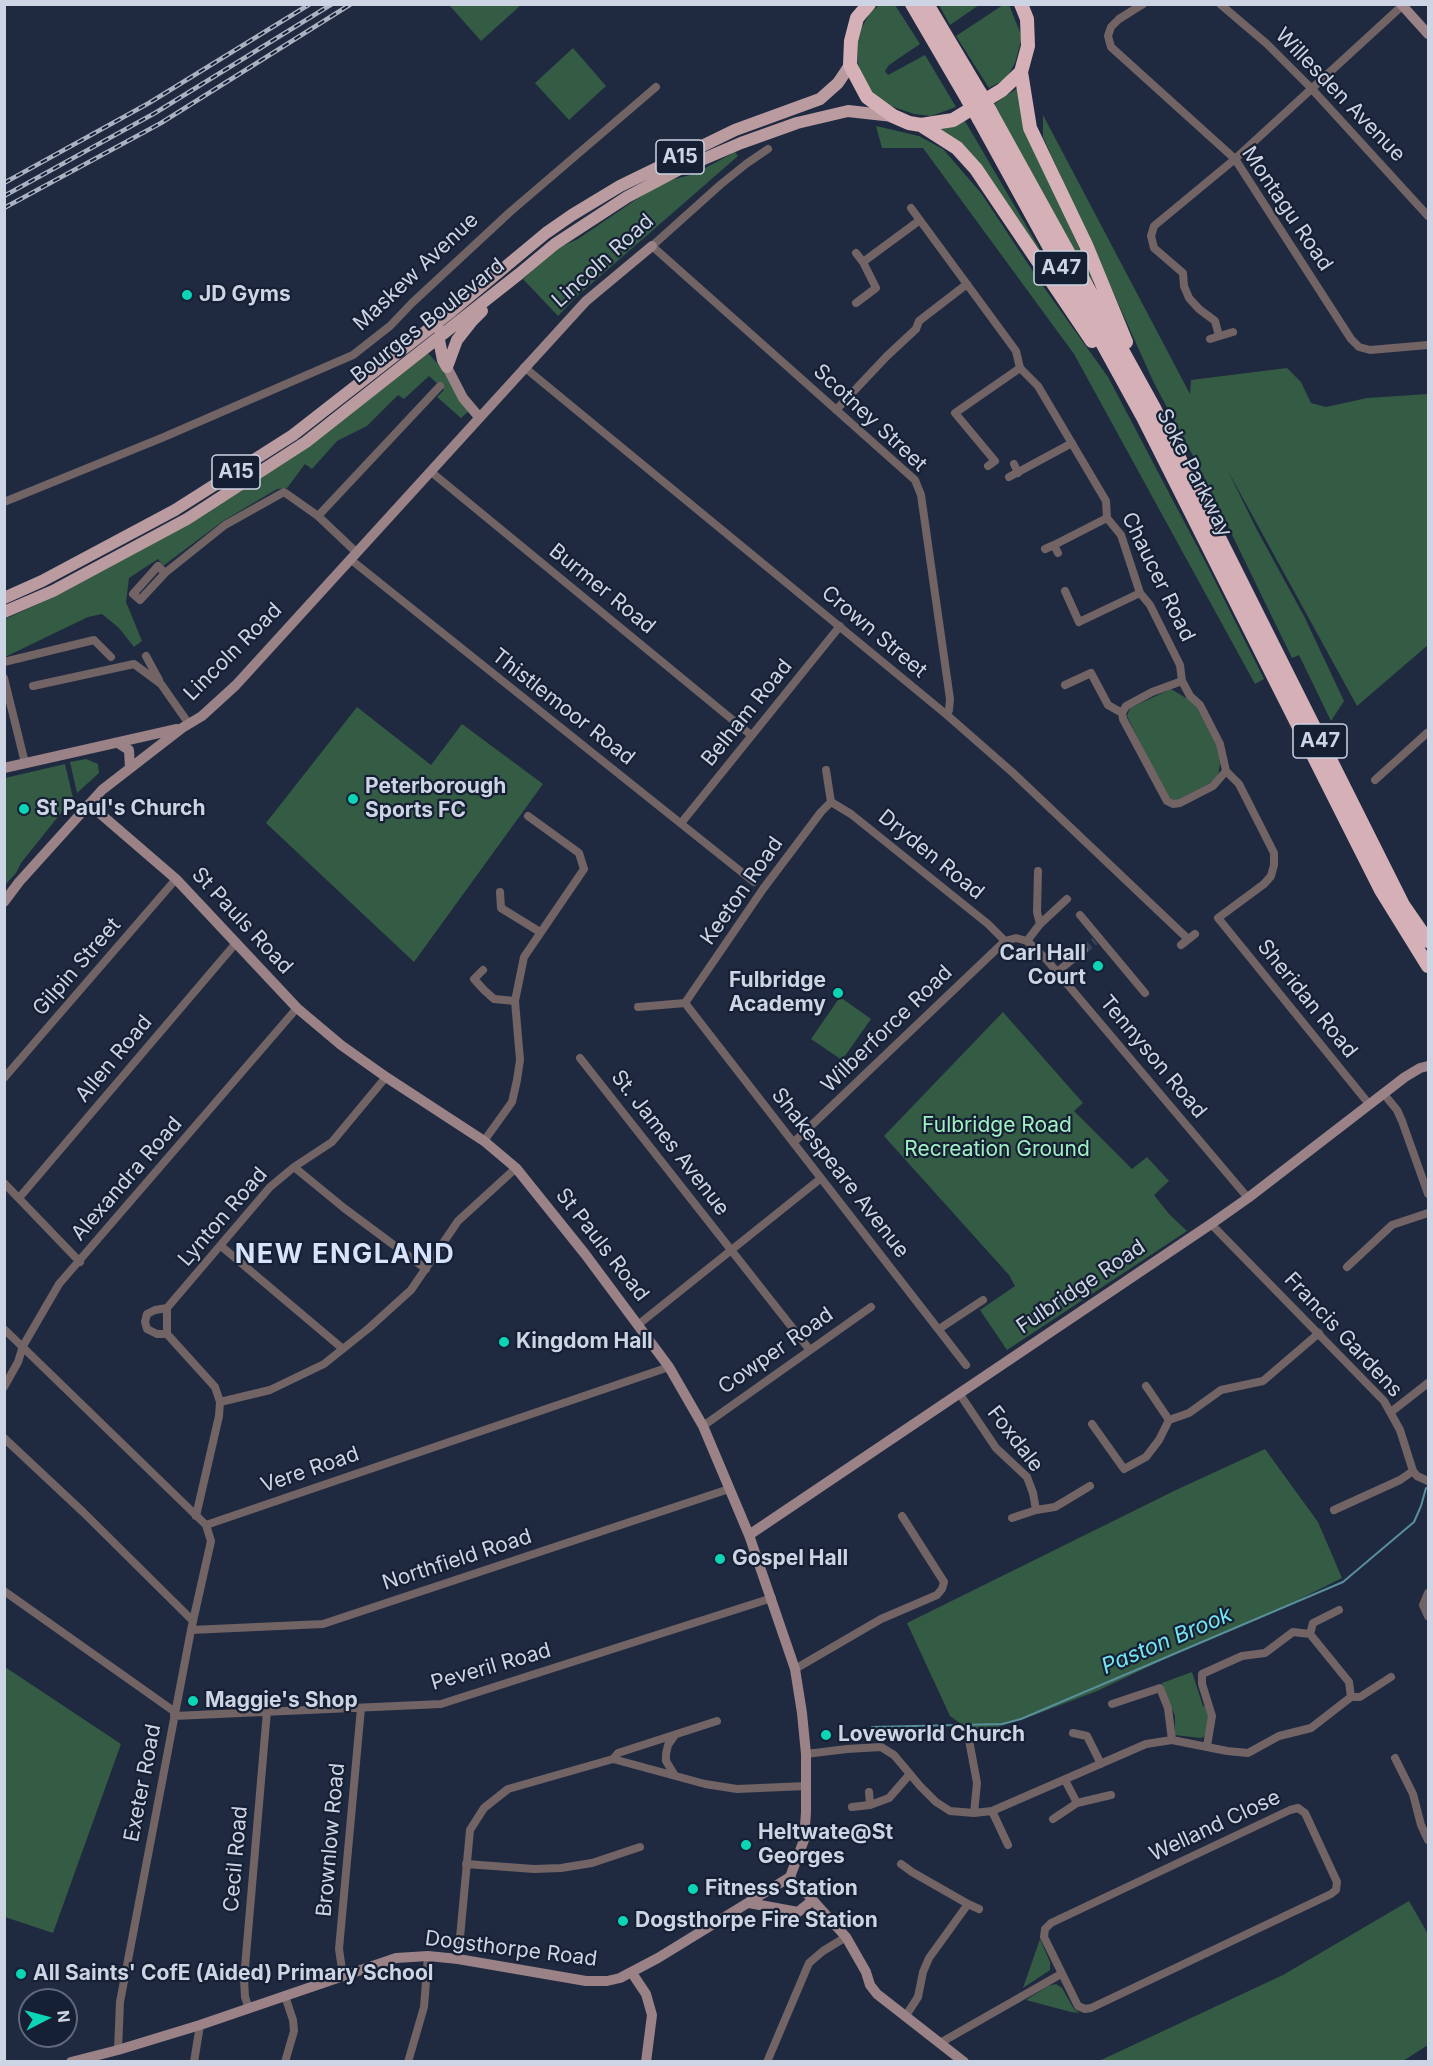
<!DOCTYPE html>
<style>
body{margin:0}
#map{position:relative;width:1433px;height:2066px;overflow:hidden;background:#1f2a40;font-family:Inter,sans-serif}
canvas{display:block}
.frame{position:absolute;inset:0;border:6px solid #cdd4e3;pointer-events:none}
.north{position:absolute;left:18px;top:1988px;width:60px;height:60px;box-sizing:border-box;background:#162035;border:2px solid #5f687b;border-radius:50%;rotate:84deg;font-size:16px;font-weight:700;line-height:24px;text-align:center;color:#cdd4e3}
.north::after{content:'';display:block;margin:auto;width:21px;height:27px;background:#0cd5b5;clip-path:polygon(50% 0,100% 100%,50% 72%,0 100%)}
</style>
<div id="map">
<canvas width="1433" height="2066"></canvas>
<div class="frame"></div>
<div class="north">N</div>
</div>
<script>
const context = document.querySelector('canvas').getContext('2d');
context.lineJoin = 'round';
function fillPath(path, color) {
  context.fillStyle = color;
  context.fill(path, 'evenodd');
}
function shape(rows) {
  const path = new Path2D();
  for (const r of rows) {
    path.moveTo(r[0], r[1]);
    for (let i = 2; i < r.length; i += 2) path.lineTo(r[i], r[i + 1]);
  }
  return path;
}
function stroke(path, color, width, dash) {
  context.strokeStyle = color;
  context.lineWidth = width;
  context.lineCap = dash ? 'butt' : 'round';
  context.setLineDash(dash || []);
  context.stroke(path);
}
function drawText(font, color, halo, rows, align = 'center') {
  context.font = font + ' Inter,sans-serif';
  context.lineWidth = 4.5;
  context.setLineDash([]);
  context.textBaseline = 'middle';
  context.strokeStyle = halo;
  context.fillStyle = color;
  for (const [text, x, y, turn = 0] of rows) {
    context.save();
    context.translate(x, y);
    context.rotate((+turn || 0) * Math.PI / 180);
    context.textAlign = isNaN(turn) ? turn : align;
    if (halo) context.strokeText(text, 0, 0);
    context.fillText(text, 0, 0);
    context.restore();
  }
}
fillPath(shape([
 [452,4,521,4,521,5,481,41,450,6],
 [879,5,895,5,920,44,889,65,885,71,888,75,925,55,956,107,931,116,914,114,888,105,868,90,863,81,858,63,858,43,862,27,870,13],
 [939,5,979,5,950,25],
 [1003,5,1009,5,1022,37,1015,63,1006,79,989,88,956,36],
 [573,48,606,86,569,120,535,83],
 [1019,87,1026,129,1094,281,1091,284,994,104],
 [1043,115,1190,394,1191,380,1287,368,1301,382,1311,403,1326,407,1367,398,1428,394,1428,645,1357,706,1228,471,1257,530,1304,616,1344,701,1331,721,1299,655,1292,658,1200,469,1154,383,1043,137],
 [965,121,1041,251,1038,253,938,130],
 [876,126,919,136,943,149,981,193,1040,282,1108,377,1207,565,1264,679,1255,684,1074,354,923,148,882,148],
 [735,152,738,156,575,298,558,316,523,279,556,249,578,239,647,192,671,180,694,174],
 [428,353,447,374,469,411,461,418,437,397,444,390,429,376,404,399,398,395,367,426,337,441,312,469,305,464,287,488,277,489,223,521,163,566,158,559,129,578,126,602,142,641,134,647,119,628,102,614,88,617,5,657,5,619,54,597,154,543,310,445],
 [1171,689,1186,698,1196,706,1218,748,1220,764,1218,776,1212,782,1176,801,1171,799,1163,790,1127,716,1130,708],
 [357,707,431,765,462,724,543,784,414,962,266,823],
 [86,759,98,764,99,773,77,793,70,762],
 [65,764,73,798,21,863,16,873,5,885,5,778],
 [840,997,871,1019,842,1060,811,1039],
 [1003,1012,1083,1103,1074,1111,1132,1169,1147,1157,1169,1181,1154,1195,1169,1214,1187,1231,1007,1350,980,1310,1015,1286,1009,1275,884,1136],
 [1265,1449,1318,1522,1342,1578,1270,1614,1169,1657,1097,1691,1029,1717,985,1731,968,1729,950,1716,907,1623,1176,1490],
 [5,1667,121,1744,53,1933,5,1917],
 [1192,1672,1203,1706,1206,1707,1210,1717,1208,1729,1204,1737,1200,1738,1175,1735,1175,1716,1162,1683],
 [1409,1901,1428,1934,1428,2045,1403,2061,1099,2061,1283,1975],
 [1040,1939,1050,1962,1050,1970,1023,1988],
 [1056,1984,1062,1988,1074,2009,1080,2013,1071,2012,1026,2000,1048,1986]
]), '#345b43');
stroke(shape([
 [872,1727,1002,1724,1021,1719,1343,1582,1414,1522,1421,1506,1426,1488]
]), '#588f9a', 2);
stroke(shape([
 [1084,950,1095,941]
]), '#394458', 8, [8, 4]);
stroke(shape([
 [1143,4,1119,19,1111,27,1108,36,1111,47,1235,159,1351,339,1359,347,1370,350,1428,345],
 [1220,4,1267,44,1311,88,1428,216],
 [768,149,746,164,720,185,652,246,915,480,921,495,950,699,949,710,947,715],
 [911,208,1016,351,1020,368,1038,386,1106,501,1107,518,1121,535,1140,593,1150,605,1180,665,1182,681,1190,696,1200,705,1220,744,1226,771,1239,784,1274,853,1274,865,1271,876,1264,884,1218,918,1369,1104],
 [856,253,863,262,920,220],
 [856,303,876,288,863,262],
 [1219,336,1215,321,1199,309,1189,298,1184,286,1183,273,1154,248,1151,236,1154,226,1235,159,1404,4],
 [1210,339,1233,332],
 [524,367,947,715,1012,772,1188,939],
 [836,410,887,356,916,329,919,321,967,284],
 [1014,464,1018,473],
 [988,466,995,461,955,413,1020,368],
 [430,471,751,735],
 [1009,477,1072,443],
 [4,502,164,437,353,355,390,326,412,303,510,212,656,87],
 [318,516,440,386],
 [1045,549,1054,545],
 [1058,553,1054,545,1107,518],
 [350,559,754,882],
 [165,573,158,566,133,594,140,600,165,573,225,525,284,492,318,516,356,552],
 [1065,591,1079,622,1140,593],
 [146,656,159,680],
 [4,662,94,640,111,657],
 [4,678,25,763],
 [1182,681,1152,692,1126,706,1122,713,1123,719,1167,801,1173,804,1180,803,1213,786,1226,771],
 [1065,685,1091,673,1108,705,1122,713],
 [33,686,134,664,161,684,189,724],
 [826,770,831,802],
 [1375,780,1427,733,1428,734],
 [831,802,851,814,988,924,1005,941],
 [682,822,840,626],
 [1038,871,1037,912,1040,924],
 [500,892,501,908,540,932],
 [1080,915,1145,993],
 [1027,941,1040,924,1067,899],
 [1181,945,1195,934],
 [483,970,474,979,484,990,494,999,515,1001],
 [1057,972,1084,950],
 [685,1003,966,1365],
 [685,1003,763,889,821,812,831,802],
 [638,1007,685,1003],
 [580,1058,809,1349],
 [4,1078,176,879],
 [1383,1093,1397,1110,1402,1121,1428,1194],
 [484,1141,512,1102,517,1080,520,1060,515,1001,524,957,584,869,579,853,528,816],
 [794,1142,1005,941,1016,938,1027,941,1046,959,1248,1198],
 [294,1167,344,1208,426,1269],
 [4,1183,80,1262],
 [19,1198,236,943],
 [1211,1224,1384,1401,1400,1430,1413,1471,1417,1476,1428,1481],
 [221,1246,343,1349],
 [1347,1267,1392,1225,1428,1213],
 [167,1308,270,1187,294,1167,332,1142,386,1077],
 [639,1324,820,1179],
 [4,1329,206,1525,669,1367],
 [939,1329,983,1300],
 [167,1334,157,1334,147,1329,145,1322,147,1314,155,1310,167,1308,167,1334,215,1387,220,1402,219,1416,196,1516],
 [1146,1386,1169,1420],
 [4,1387,18,1362,23,1346,59,1284,297,1008],
 [959,1393,996,1448,1027,1477,1033,1493,1036,1510],
 [220,1402,270,1390,324,1364,369,1328,411,1290,458,1221,516,1168],
 [1391,1412,1428,1383],
 [1092,1424,1124,1469,1146,1457,1159,1440,1169,1420,1189,1413,1221,1390,1263,1381,1319,1333],
 [703,1426,871,1307],
 [4,1438,83,1512,193,1621],
 [1334,1510,1400,1480,1413,1471],
 [1012,1518,1036,1510,1055,1507,1090,1486],
 [4,1591,175,1712],
 [1428,1593,1423,1605,1428,1616],
 [191,1630,323,1624,729,1489],
 [1310,1634,1313,1623,1339,1610],
 [795,1669,881,1619,937,1595,942,1589,944,1582,902,1516],
 [1351,1697,1360,1697,1391,1677],
 [1112,1704,1160,1688,1168,1708,1172,1740],
 [174,1716,441,1704,772,1598],
 [1073,1733,1087,1736,1101,1764],
 [969,1740,977,1783,974,1813],
 [806,1754,847,1749,881,1747,894,1755,920,1786,936,1802,950,1811,974,1813,992,1811,1146,1744,1172,1740,1227,1751,1248,1753,1279,1736,1311,1728,1351,1697,1349,1682,1310,1634,1293,1632,1265,1653,1242,1656,1202,1674,1202,1684,1212,1716,1207,1746],
 [1395,1758,1413,1794,1421,1825,1428,1840],
 [613,1759,618,1753,717,1721],
 [674,1774,666,1761,666,1754,668,1745,675,1735],
 [869,1792,870,1805],
 [1077,1803,1111,1795],
 [852,1807,870,1805,889,1798,910,1774],
 [1298,1808,1305,1813,1337,1882,1336,1890,1331,1894,1091,2008,1085,2009,1078,2006,1044,1937,1045,1929,1051,1923,1290,1810,1298,1808],
 [992,1811,1008,1845],
 [1053,1819,1077,1803,1065,1780],
 [466,1864,534,1869,561,1868,592,1863,640,1847],
 [901,1864,912,1872,968,1904,929,1958,923,1972,918,1997,905,2017],
 [968,1904,979,1909],
 [458,1959,470,1830,484,1808,508,1789,613,1759,705,1784,737,1789,806,1786],
 [343,1976,339,1949,361,1708],
 [285,1996,293,2020,294,2031,285,2062],
 [249,2009,245,1997,244,1979,267,1711],
 [940,2043,1061,1974],
 [118,2050,120,2002,191,1630,211,1541,206,1525],
 [194,2062,200,2025],
 [408,2062,424,2007,428,1956],
 [767,2062,809,1963,823,1951,846,1937]
]), '#726365', 8);
stroke(shape([
 [1401,4,1428,34],
 [447,367,463,398,479,417],
 [118,743,129,750,130,768],
 [4,768,177,729],
 [89,804,176,879,297,1008,341,1045,386,1077,484,1141,516,1168,585,1254,669,1367,703,1426,749,1535,795,1669,802,1713,806,1754,806,1812,804,1840,790,1877],
 [4,902,19,882,102,790,182,728,202,716,236,685,586,301,652,246],
 [749,1535,1211,1224,1248,1198,1405,1077,1420,1068,1428,1066],
 [790,1877,793,1882,800,1886,846,1937,866,1972,870,1985,877,1994,964,2062],
 [749,1903,798,1912,813,1900],
 [632,1973,646,1994,652,2015,646,2062],
 [71,2062,118,2050,200,2025,396,1958,428,1956,458,1959,586,1981,607,1981,620,1978,658,1958,790,1877]
]), '#9a8286', 10);
stroke(shape([
 [441,331,439,340,443,360,447,367],
 [447,367,457,340,472,321,482,311],
 [4,598,42,581,175,510,293,435,452,311,546,233,572,215,620,186,735,130,820,99,838,83,850,65],
 [4,612,53,591,187,519,306,442,519,274,555,244,627,197,678,170,741,143,797,123,848,111,893,116]
]), '#b99ba0', 12);
stroke(shape([
 [869,4,857,18,851,41,850,65,867,97,893,116,909,123,921,125,953,120,1002,90,1021,72,1028,46,1027,19,1021,4],
 [912,4,968,100],
 [927,4,980,93],
 [1021,72,1030,128,1086,245,1126,342],
 [990,111,1154,408,1403,905,1428,941],
 [979,119,1143,417,1381,890,1428,966],
 [921,125,957,148,976,169,1092,341]
]), '#d5b1b7', 14);
const rail = shape([
 [4,183,149,103,310,4],
 [4,196,155,113,332,4],
 [4,208,161,123,351,4]
]);
stroke(rail, '#aab2c2', 4.5);
stroke(rail, '#162035', 2, [7]);
stroke(shape([
 [980,93,990,111],
 [968,100,979,119]
]), '#d5b1b7', 14);
for (const [x, y, r, color] of [
 [187,295,6,"#0cd5b5"],
 [353,799,6,"#0cd5b5"],
 [24,809,6,"#0cd5b5"],
 [1098,966,6,"#0cd5b5"],
 [838,993,6,"#0cd5b5"],
 [504,1342,6,"#0cd5b5"],
 [720,1559,6,"#0cd5b5"],
 [193,1701,6,"#0cd5b5"],
 [826,1735,6,"#0cd5b5"],
 [746,1845,6,"#0cd5b5"],
 [693,1889,6,"#0cd5b5"],
 [623,1921,6,"#0cd5b5"],
 [21,1974,6,"#0cd5b5"]
]) {
  const dot = new Path2D();
  dot.arc(x, y, r, 0, 2 * Math.PI);
  context.fillStyle = color;
  context.fill(dot);
  stroke(dot, '#162035', 2);
}
for (const [x, y, w] of [
 [680,157,48],
 [1061,268,54],
 [236,472,48],
 [1320,741,54]
]) {
  const box = new Path2D();
  box.roundRect(x - w / 2, y - 17, w, 34, 4.5);
  context.fillStyle = '#162035';
  context.fill(box);
  stroke(box, '#cdd4e3', 1.5);
}
drawText('bold 20px', '#cdd4e3', null, [
 ["A15",680,157],
 ["A47",1061,268],
 ["A15",236,472],
 ["A47",1320,741]
]);
drawText('21px', '#cdd4e3', '#162035', [
 ["Willesden Avenue",1340,95,46],
 ["Montagu Road",1287,209,56],
 ["Lincoln Road",603,261,-42],
 ["Maskew Avenue",416,272,-43],
 ["Bourges Boulevard",428,321,-38],
 ["Scotney Street",870,418,43],
 ["Soke Parkway",1194,473,63],
 ["Chaucer Road",1158,577,64],
 ["Burmer Road",602,589,39],
 ["Crown Street",874,632,40],
 ["Lincoln Road",233,652,-45],
 ["Thistlemoor Road",563,707,38],
 ["Belham Road",747,713,-51],
 ["Dryden Road",931,855,39],
 ["Keeton Road",742,891,-55],
 ["St Pauls Road",242,921,47],
 ["Gilpin Street",77,967,-49],
 ["Sheridan Road",1307,999,51],
 ["Wilberforce Road",887,1029,-44],
 ["Tennyson Road",1153,1057,50],
 ["Allen Road",114,1059,-50],
 ["St. James Avenue",670,1143,52],
 ["Shakespeare Avenue",840,1173,52],
 ["Alexandra Road",127,1179,-49],
 ["Lynton Road",223,1217,-49],
 ["St Pauls Road",602,1245,52],
 ["Fulbridge Road",1081,1287,-34],
 ["Francis Gardens",1343,1335,47],
 ["Cowper Road",776,1351,-35],
 ["Foxdale",1015,1439,52],
 ["Vere Road",310,1470,-19],
 ["Northfield Road",457,1560,-18],
 ["Peveril Road",491,1667,-16],
 ["Exeter Road",143,1783,-79],
 ["Welland Close",1215,1826,-25],
 ["Brownlow Road",331,1840,-85],
 ["Cecil Road",236,1859,-85],
 ["Dogsthorpe Road",511,1949,7]
]);
drawText('bold 21px', '#cdd4e3', '#162035', [
 ["JD Gyms",199,295],
 ["Peterborough",365,787],
 ["Sports FC",365,811],
 ["St Paul's Church",36,809],
 ["Carl Hall",1086,954,"right"],
 ["Court",1086,978,"right"],
 ["Fulbridge",826,981,"right"],
 ["Academy",826,1005,"right"],
 ["Kingdom Hall",516,1342],
 ["Gospel Hall",732,1559],
 ["Maggie's Shop",205,1701],
 ["Loveworld Church",838,1735],
 ["Heltwate@St",758,1833],
 ["Georges",758,1857],
 ["Fitness Station",705,1889],
 ["Dogsthorpe Fire Station",635,1921],
 ["All Saints' CofE (Aided) Primary School",33,1974]
], 'left');
drawText('21px', '#a1f0bf', '#162035', [
 ["Fulbridge Road",997,1126],
 ["Recreation Ground",997,1150]
]);
drawText('italic 22px', '#75e5f2', '#162035', [
 ["Paston Brook",1167,1641,-23]
]);
context.letterSpacing = '1.5px';
drawText('bold 27px', '#d7e3fa', '#162035', [
 ["NEW ENGLAND",345,1255]
]);
context.letterSpacing = '0px';
</script>
